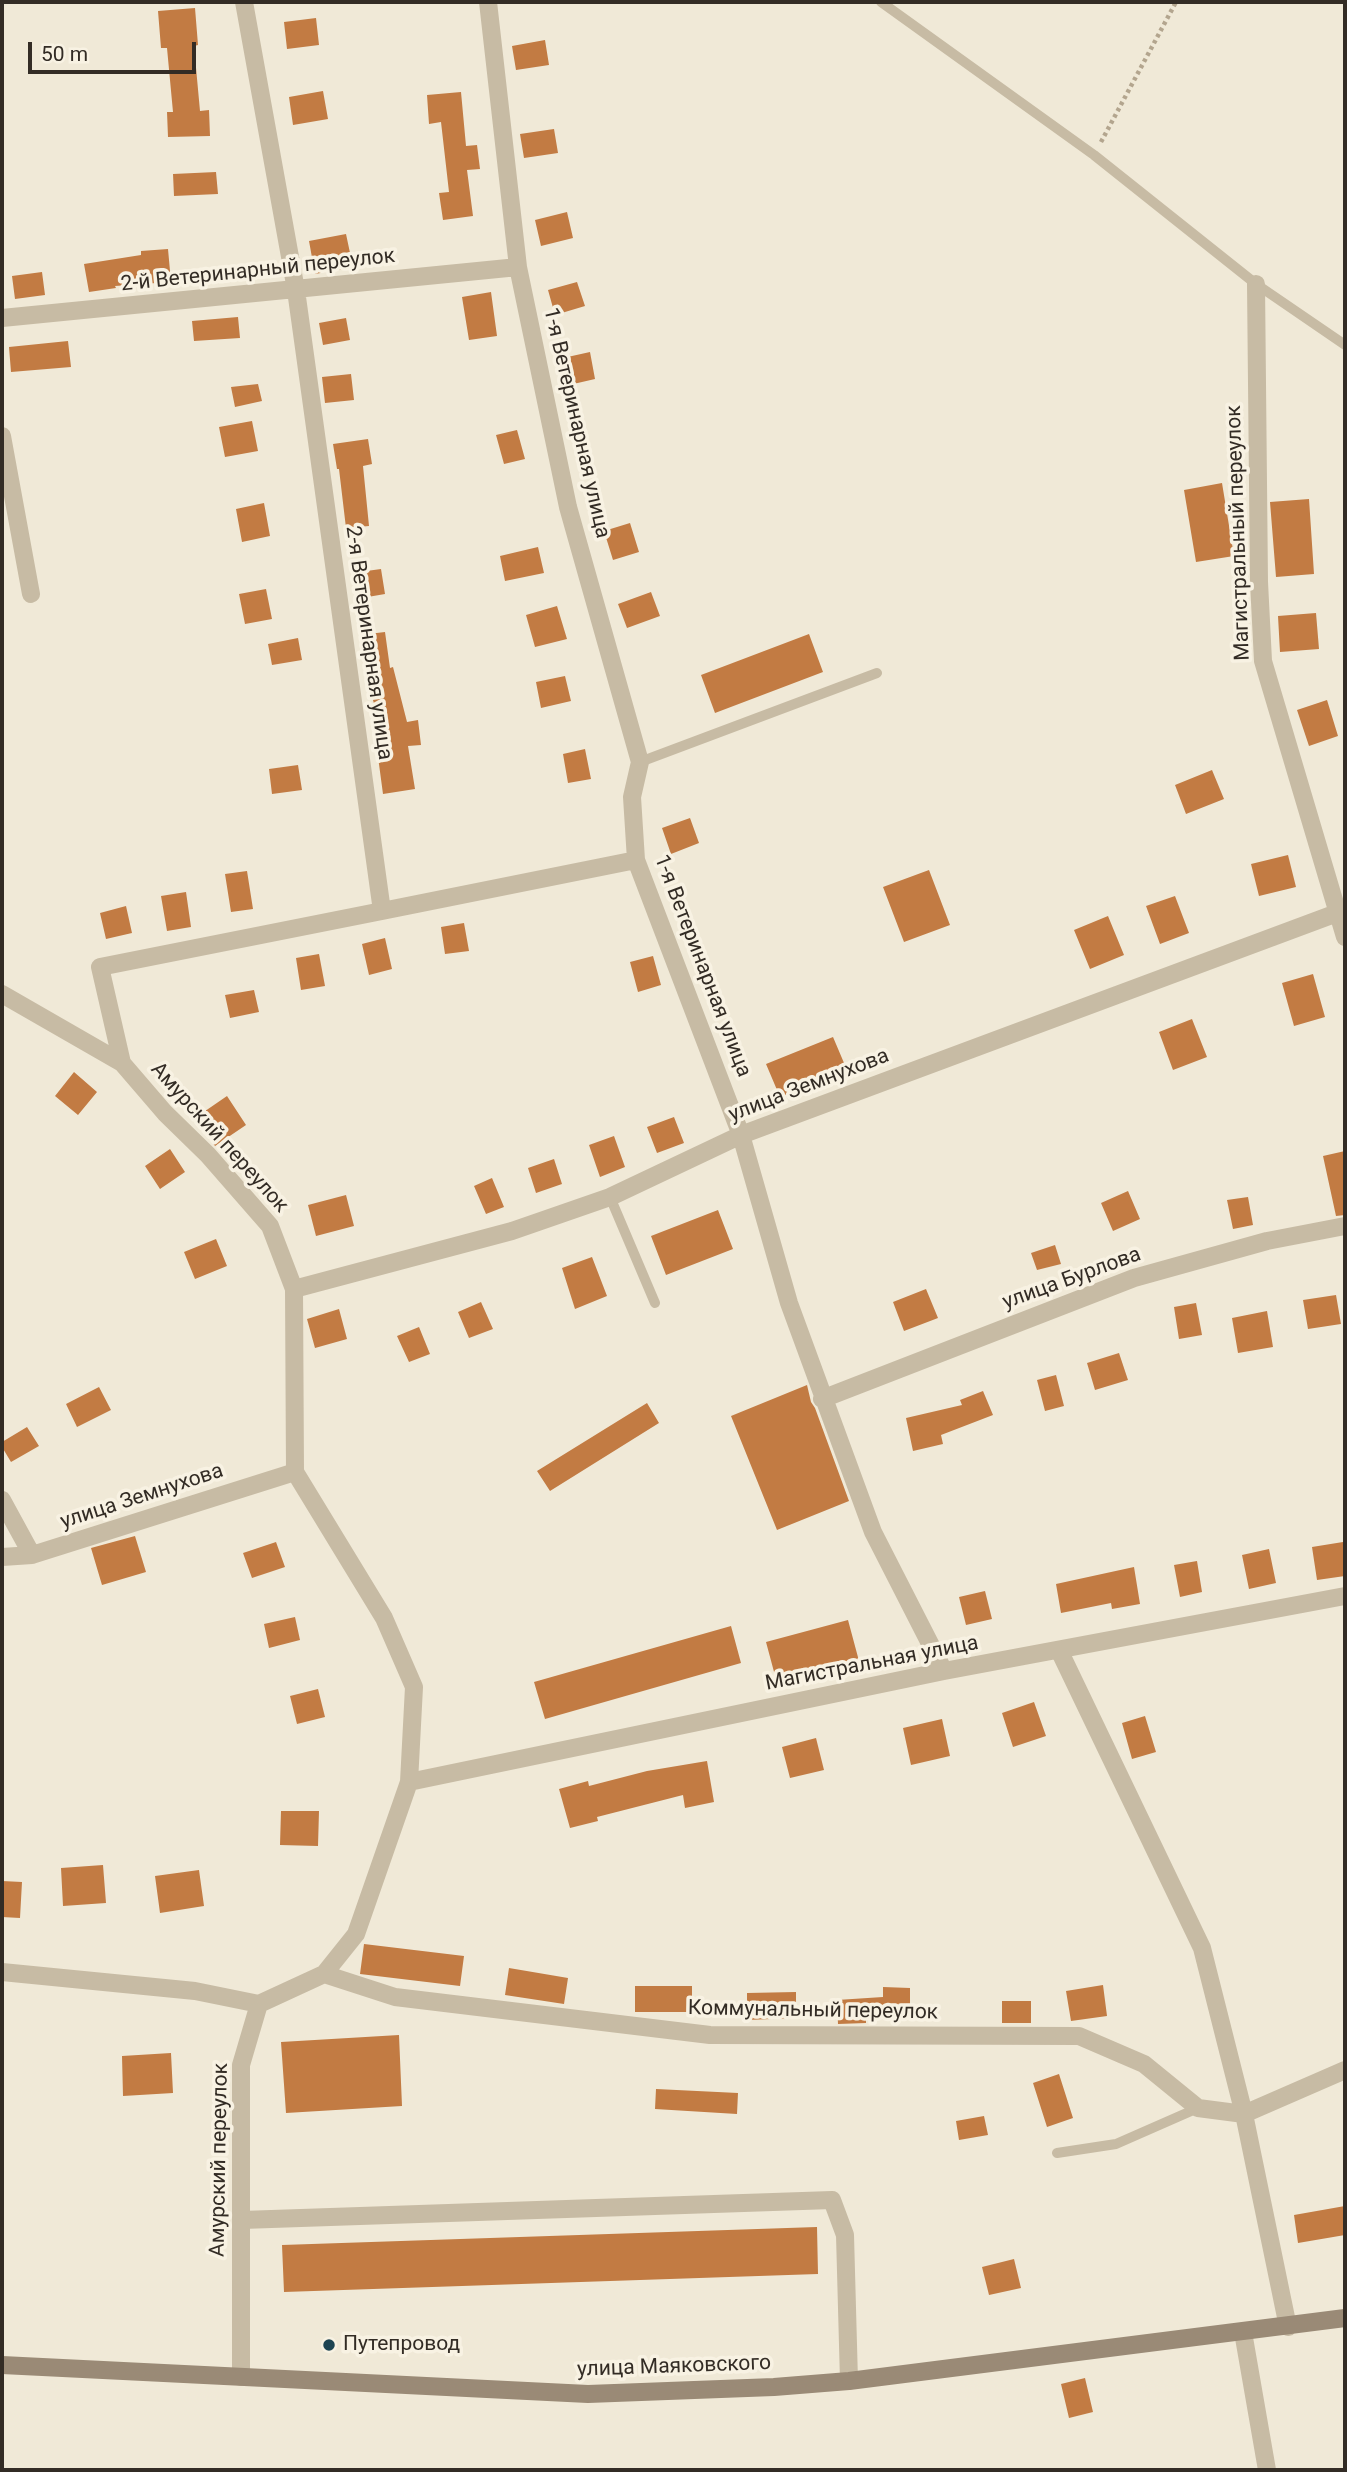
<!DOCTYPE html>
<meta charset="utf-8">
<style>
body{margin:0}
#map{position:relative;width:1347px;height:2472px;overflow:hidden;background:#f0e9d7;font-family:Roboto,sans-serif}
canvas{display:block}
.frame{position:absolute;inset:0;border:4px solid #332c25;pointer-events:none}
.scale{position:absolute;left:28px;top:42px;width:168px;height:32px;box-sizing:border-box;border:4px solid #332c25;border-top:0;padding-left:9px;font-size:21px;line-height:24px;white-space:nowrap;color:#332c25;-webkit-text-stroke:5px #f8f2e3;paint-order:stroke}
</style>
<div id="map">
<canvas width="1347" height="2472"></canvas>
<div class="frame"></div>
<div class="scale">50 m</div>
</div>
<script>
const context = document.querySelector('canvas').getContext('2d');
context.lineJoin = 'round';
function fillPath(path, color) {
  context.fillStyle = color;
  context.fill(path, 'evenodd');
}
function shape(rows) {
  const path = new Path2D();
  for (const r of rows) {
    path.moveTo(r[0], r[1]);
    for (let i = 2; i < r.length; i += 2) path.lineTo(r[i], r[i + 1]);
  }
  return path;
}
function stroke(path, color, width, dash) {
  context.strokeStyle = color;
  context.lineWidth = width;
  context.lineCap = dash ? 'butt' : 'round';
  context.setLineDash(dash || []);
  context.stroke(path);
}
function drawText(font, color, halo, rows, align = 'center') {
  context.font = font + ' Roboto,sans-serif';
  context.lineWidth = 7;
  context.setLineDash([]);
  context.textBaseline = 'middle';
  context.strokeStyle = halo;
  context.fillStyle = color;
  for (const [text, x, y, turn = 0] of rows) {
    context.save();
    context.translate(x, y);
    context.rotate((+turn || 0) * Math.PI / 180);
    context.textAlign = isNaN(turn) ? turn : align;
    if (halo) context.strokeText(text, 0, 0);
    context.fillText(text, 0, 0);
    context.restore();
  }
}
fillPath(shape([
 [195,8,198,45,194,46,200,111,209,110,210,136,168,137,167,112,173,112,167,48,161,48,158,11],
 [316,18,319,45,287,49,284,22],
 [545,40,549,65,516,70,512,46],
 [323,91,328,119,293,125,289,97],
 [461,92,466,146,477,145,480,169,467,170,473,216,443,220,439,193,449,192,441,122,429,124,427,95],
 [554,129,558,153,524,158,520,134],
 [216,172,218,194,174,196,173,174],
 [567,212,573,238,541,246,535,220],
 [346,234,353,267,315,274,309,241],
 [168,249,171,282,115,286,116,288,89,292,84,264,141,255,141,251],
 [42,272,45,295,15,299,12,276],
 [577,282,585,306,555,315,548,290],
 [491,292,497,336,469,340,462,297],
 [238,317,240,338,194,341,192,321],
 [346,318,350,340,323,345,319,323],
 [68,341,71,367,11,372,9,347],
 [590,352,595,379,569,385,563,358],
 [351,374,354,400,325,403,322,377],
 [258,384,262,401,235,407,231,387],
 [252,421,258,451,225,457,219,427],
 [517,430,525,459,504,464,496,435],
 [368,439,372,464,363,466,369,526,346,528,339,469,337,469,333,444],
 [1222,483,1234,556,1196,562,1184,490],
 [1309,499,1314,574,1276,577,1270,502],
 [264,503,270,536,242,542,236,509],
 [630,523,639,552,613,560,604,531],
 [538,547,544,573,505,581,500,556],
 [381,569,385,594,356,599,352,573],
 [266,589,272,619,245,624,239,594],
 [651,592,660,616,627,628,618,604],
 [557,606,567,639,535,647,526,615],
 [1316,613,1319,649,1280,652,1278,616],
 [385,632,390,668,393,667,407,722,418,720,421,745,408,746,415,789,383,794,374,727,380,726,363,663,360,635],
 [809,634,823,672,715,713,701,675],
 [298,638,302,660,272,665,268,644],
 [565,676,571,701,541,708,536,682],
 [1327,700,1338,736,1309,746,1297,710],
 [585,749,591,779,568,783,563,754],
 [298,765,302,790,272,794,269,769],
 [1212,770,1224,799,1186,814,1175,785],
 [690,818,699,843,671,854,662,828],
 [1288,855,1296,887,1259,896,1251,864],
 [929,870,950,925,904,942,883,887],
 [247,871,253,909,231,912,225,874],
 [186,892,191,927,167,931,161,896],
 [1175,896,1189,933,1160,944,1146,906],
 [126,906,132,933,106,939,100,913],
 [1108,916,1124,955,1090,969,1074,930],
 [464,923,469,951,445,954,441,927],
 [385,938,392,969,369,975,362,944],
 [319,954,325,986,301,990,296,958],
 [653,956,661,985,638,992,630,962],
 [1313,974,1325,1017,1294,1026,1282,983],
 [254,990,259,1012,230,1018,225,995],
 [1192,1019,1207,1057,1173,1070,1159,1032],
 [833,1037,847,1070,780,1097,766,1064],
 [74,1072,97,1092,78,1115,55,1096],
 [227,1096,246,1125,215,1146,195,1118],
 [674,1117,684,1143,657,1153,647,1127],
 [614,1136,625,1167,600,1177,589,1145],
 [170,1149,185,1172,160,1189,145,1166],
 [1345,1151,1345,1215,1336,1216,1323,1156],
 [554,1159,562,1184,536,1193,528,1168],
 [492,1178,504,1207,486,1214,474,1186],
 [1128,1191,1140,1219,1113,1231,1101,1203],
 [346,1195,354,1226,316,1236,308,1205],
 [1248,1197,1253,1225,1233,1229,1227,1200],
 [718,1210,733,1249,666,1275,651,1236],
 [216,1239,227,1266,195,1279,184,1252],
 [1055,1245,1061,1264,1037,1270,1031,1253],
 [592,1257,607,1296,575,1309,562,1268],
 [926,1289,938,1318,904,1331,893,1302],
 [1336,1295,1341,1324,1308,1329,1303,1300],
 [481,1302,493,1329,469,1338,458,1312],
 [1196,1303,1202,1335,1179,1339,1174,1307],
 [339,1309,347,1339,315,1348,307,1319],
 [1267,1311,1273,1347,1238,1353,1232,1318],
 [419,1327,430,1354,409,1362,397,1336],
 [1119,1353,1128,1380,1095,1390,1087,1363],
 [1056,1375,1064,1406,1045,1411,1037,1380],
 [807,1385,811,1402,815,1408,849,1501,777,1530,731,1416],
 [99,1387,111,1410,77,1427,66,1404],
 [983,1391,993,1415,941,1435,943,1444,913,1451,906,1418,962,1405,960,1400],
 [647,1403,659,1423,550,1491,537,1471],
 [27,1427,39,1446,11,1462,2,1447,2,1442],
 [135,1536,146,1572,102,1585,91,1548],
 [276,1542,285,1567,252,1578,243,1553],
 [1343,1542,1345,1576,1317,1580,1312,1547],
 [1269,1549,1276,1583,1249,1589,1242,1555],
 [1197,1561,1202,1592,1180,1597,1174,1565],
 [1134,1567,1140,1604,1112,1609,1111,1603,1061,1613,1056,1584],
 [985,1591,992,1619,966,1625,959,1597],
 [295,1617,300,1640,269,1648,264,1624],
 [848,1620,859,1661,777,1683,766,1642],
 [731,1626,741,1663,545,1719,534,1682],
 [318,1689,325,1717,297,1724,290,1696],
 [1034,1702,1046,1736,1013,1747,1002,1713],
 [1145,1716,1156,1752,1132,1759,1122,1723],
 [942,1719,950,1756,911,1765,903,1728],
 [816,1738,824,1770,790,1778,782,1747],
 [707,1761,714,1802,685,1808,683,1795,597,1817,598,1821,570,1828,559,1789,588,1781,589,1786,647,1771],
 [281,1811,319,1811,318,1846,280,1845],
 [103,1865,106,1903,63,1906,61,1868],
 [199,1870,204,1906,160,1913,155,1876],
 [2,1881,22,1882,20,1918,2,1917],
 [364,1944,464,1956,460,1986,360,1974],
 [509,1968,568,1978,564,2004,505,1995],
 [1103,1985,1107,2016,1071,2021,1066,1991],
 [635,1986,692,1986,692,2012,635,2012],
 [883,1987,910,1988,910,2016,866,2016,866,2023,838,2024,837,2000,883,1997],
 [796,1992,796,2018,747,2020,747,1993],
 [1002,2001,1031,2001,1031,2023,1002,2023],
 [399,2035,402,2106,286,2113,281,2042],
 [171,2053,173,2093,123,2096,122,2056],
 [1059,2074,1073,2118,1047,2127,1033,2083],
 [656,2089,738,2093,737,2114,655,2109],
 [984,2116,988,2135,959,2140,956,2121],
 [1345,2206,1345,2235,1298,2243,1294,2215],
 [817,2227,818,2274,284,2292,282,2245],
 [1014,2259,1021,2288,989,2295,982,2267],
 [1085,2378,1093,2412,1069,2418,1061,2384]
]), '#c27b43');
stroke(shape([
 [1101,142,1176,2]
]), '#b3a58e', 4.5, [3.5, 3.5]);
stroke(shape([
 [881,2,1094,155,1256,284,1345,345],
 [640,762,877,673],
 [610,1197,655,1303],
 [1057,2153,1116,2144,1198,2108]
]), '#c7bba4', 10);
stroke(shape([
 [488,2,518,267,568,507,640,762,632,797,636,860,741,1135,789,1303,873,1532,944,1671],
 [1256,284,1259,582,1263,661,1345,937],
 [2,318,518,267],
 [2,436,31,594],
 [382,911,636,860],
 [2,994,122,1063,165,1113,208,1155,270,1226,294,1289,295,1472,384,1618,414,1687,409,1782,356,1934,324,1974,259,2004,241,2065,241,2377],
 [122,1063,100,967,382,911,296,290,244,2],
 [294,1289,512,1231,610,1197,741,1135,1337,913],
 [822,1399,1134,1278,1267,1241,1345,1226],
 [2,1500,32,1555],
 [2,1557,32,1555,295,1472],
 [1059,1650,1202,1948,1244,2114,1288,2327],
 [409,1782,944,1671,1345,1596],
 [2,1972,195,1991,259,2004],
 [324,1974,395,1997,710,2035,1079,2036,1144,2064,1198,2108,1244,2114,1345,2070],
 [242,2220,832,2200,845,2235,849,2381],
 [1243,2332,1267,2470]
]), '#c7bba4', 18);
stroke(shape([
 [2,2365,588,2394,774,2387,849,2381,1345,2318]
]), '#9a8a76', 18);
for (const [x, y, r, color] of [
 [329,2345,7,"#1d4452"]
]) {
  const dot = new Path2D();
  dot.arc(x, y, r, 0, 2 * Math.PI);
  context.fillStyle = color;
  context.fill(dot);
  stroke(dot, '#f8f2e3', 2.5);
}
drawText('21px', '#332c25', '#f8f2e3', [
 ["2-й Ветеринарный переулок",258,271,-6],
 ["1-я Ветеринарная улица",576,423,77],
 ["Магистральный переулок",1239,533,-92],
 ["2-я Ветеринарная улица",368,643,82],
 ["1-я Ветеринарная улица",702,966,69],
 ["улица Земнухова",809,1086,-21],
 ["Амурский переулок",219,1138,48],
 ["улица Бурлова",1072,1279,-20],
 ["улица Земнухова",142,1497,-18],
 ["Магистральная улица",872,1664,-11],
 ["Коммунальный переулок",813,2011,1],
 ["Амурский переулок",220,2160,-89],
 ["улица Маяковского",674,2367,-2]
]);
drawText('21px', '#332c25', '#f8f2e3', [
 ["Путепровод",343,2345]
], 'left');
</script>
